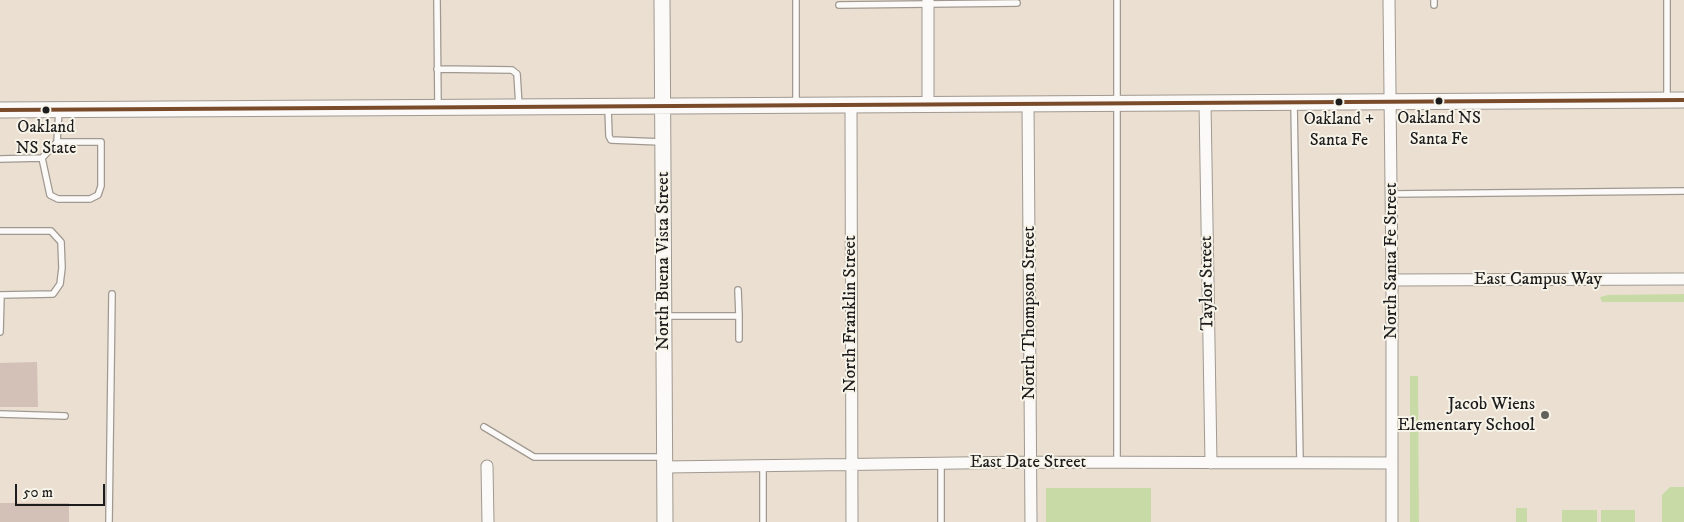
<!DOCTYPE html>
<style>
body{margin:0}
#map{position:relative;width:1684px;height:522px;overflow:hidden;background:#eadfd0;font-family:"IM FELL DW Pica",serif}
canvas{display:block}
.scale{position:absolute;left:15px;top:484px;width:90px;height:22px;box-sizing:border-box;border:2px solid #1c1c1c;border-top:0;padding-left:6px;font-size:15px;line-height:18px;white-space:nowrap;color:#1c1c1c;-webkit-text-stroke:4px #f7f3e8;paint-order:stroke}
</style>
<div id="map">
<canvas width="1684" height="522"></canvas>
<div class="scale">50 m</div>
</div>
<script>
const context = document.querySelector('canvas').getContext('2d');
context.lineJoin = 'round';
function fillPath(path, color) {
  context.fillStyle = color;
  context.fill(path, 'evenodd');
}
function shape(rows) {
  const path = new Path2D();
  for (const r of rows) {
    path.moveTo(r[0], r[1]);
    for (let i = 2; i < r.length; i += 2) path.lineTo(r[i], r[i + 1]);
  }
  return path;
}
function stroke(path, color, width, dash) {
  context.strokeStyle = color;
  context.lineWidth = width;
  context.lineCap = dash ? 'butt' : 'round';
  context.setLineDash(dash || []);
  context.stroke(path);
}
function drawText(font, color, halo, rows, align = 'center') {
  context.font = font + ' "IM FELL DW Pica",serif';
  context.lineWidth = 4;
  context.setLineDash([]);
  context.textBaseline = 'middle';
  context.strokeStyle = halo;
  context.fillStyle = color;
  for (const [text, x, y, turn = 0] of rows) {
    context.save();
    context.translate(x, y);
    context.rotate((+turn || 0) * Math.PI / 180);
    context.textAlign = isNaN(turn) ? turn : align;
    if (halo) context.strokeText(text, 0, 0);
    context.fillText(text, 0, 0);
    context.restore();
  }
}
fillPath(shape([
 [1684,294,1684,302,1602,302,1600,297,1608,295],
 [1410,376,1418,376,1419,522,1410,522],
 [1670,487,1684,487,1684,522,1662,522,1662,495],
 [1046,488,1151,488,1151,522,1046,522],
 [1516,508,1527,508,1527,522,1516,522],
 [1562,510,1597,510,1597,522,1562,522],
 [1601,510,1635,510,1635,522,1601,522]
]), '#c8dba6');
fillPath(shape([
 [37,362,38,407,0,407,0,363],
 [0,503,69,503,69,522,0,522]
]), '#d3c1b8');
const service = shape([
 [437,0,438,106],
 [796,0,796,103],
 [1117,0,1117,463],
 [1434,0,1434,5],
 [1667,0,1667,100],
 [839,5,1017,3],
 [437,69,512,70,517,74,519,106],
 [1294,103,1300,463],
 [608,107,609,136,611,140,662,142],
 [42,158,50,195,58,199,90,199,98,195,101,186,101,142,57,142],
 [0,159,42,158,57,142,59,110],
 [1391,194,1684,191],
 [0,231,51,231,61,242,62,268,60,284,53,294,0,295],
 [664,316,739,316,738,290],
 [739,316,739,339],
 [0,332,1,295],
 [0,414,65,416],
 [484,427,534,457,663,457],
 [941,464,941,522],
 [109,522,112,294],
 [763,522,763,466]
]);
const minor = shape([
 [1389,0,1392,280,1392,522],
 [1205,103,1211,463],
 [928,104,928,0],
 [1028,104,1031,522],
 [851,105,852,522],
 [1392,280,1684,279],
 [487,466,488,522],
 [665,467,1031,462,1392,463]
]);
const tertiary = shape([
 [662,0,665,522],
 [0,110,1684,100]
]);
stroke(service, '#a09991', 8);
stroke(minor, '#a09991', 13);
stroke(tertiary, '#a09991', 17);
stroke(service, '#fcfaf8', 5.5);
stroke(minor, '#fcfaf8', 11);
stroke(tertiary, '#fcfaf8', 15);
stroke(shape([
 [0,110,1684,100]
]), '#7a4b2a', 4);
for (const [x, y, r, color] of [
 [1439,101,4.5,"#1c1c1c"],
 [1339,102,4.5,"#1c1c1c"],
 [46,110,4.5,"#1c1c1c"],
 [1545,415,5,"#64605b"]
]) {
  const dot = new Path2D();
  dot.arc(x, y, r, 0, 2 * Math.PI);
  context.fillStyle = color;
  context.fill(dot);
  stroke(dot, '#f7f3e8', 2);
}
drawText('17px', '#1c1c1c', '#f7f3e8', [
 ["Oakland NS",1439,119],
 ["Santa Fe",1439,140],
 ["Oakland +",1339,120],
 ["Santa Fe",1339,141],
 ["Oakland",46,128],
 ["NS State",46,149]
]);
drawText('18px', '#1c1c1c', '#f7f3e8', [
 ["North Buena Vista Street",664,261,-90],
 ["North Santa Fe Street",1392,261,-90],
 ["East Campus Way",1538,280],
 ["Taylor Street",1208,283,-91],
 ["North Thompson Street",1030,313,-90],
 ["North Franklin Street",851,314,-90],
 ["East Date Street",1028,463]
]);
drawText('18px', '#1c1c1c', '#f7f3e8', [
 ["Jacob Wiens",1535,405],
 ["Elementary School",1535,426]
], 'right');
</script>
